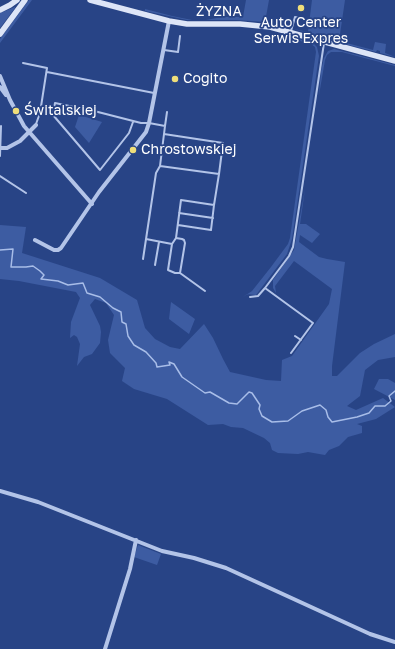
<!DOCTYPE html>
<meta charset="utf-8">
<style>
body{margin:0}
canvas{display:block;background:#284486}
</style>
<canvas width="395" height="649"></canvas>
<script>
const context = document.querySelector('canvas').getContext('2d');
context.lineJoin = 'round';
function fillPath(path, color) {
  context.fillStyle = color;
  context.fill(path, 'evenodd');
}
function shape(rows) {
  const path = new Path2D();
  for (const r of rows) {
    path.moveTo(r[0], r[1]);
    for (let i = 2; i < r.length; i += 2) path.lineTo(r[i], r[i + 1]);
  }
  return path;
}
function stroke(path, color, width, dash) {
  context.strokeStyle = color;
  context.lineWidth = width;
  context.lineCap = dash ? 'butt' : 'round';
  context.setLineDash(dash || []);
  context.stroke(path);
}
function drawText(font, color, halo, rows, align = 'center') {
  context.font = font + ' "Golos Text",sans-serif';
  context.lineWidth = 3.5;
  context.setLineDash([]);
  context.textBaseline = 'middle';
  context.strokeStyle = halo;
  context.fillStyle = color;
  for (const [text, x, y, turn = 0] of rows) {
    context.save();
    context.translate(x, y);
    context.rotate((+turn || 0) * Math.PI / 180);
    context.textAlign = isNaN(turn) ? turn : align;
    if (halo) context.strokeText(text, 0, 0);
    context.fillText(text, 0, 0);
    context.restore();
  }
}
fillPath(shape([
 [29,0,32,0,0,43,0,39],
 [246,0,269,0,265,22,237,20,187,20,145,11,145,9,172,16,192,20,206,20,222,17,243,17],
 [312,0,345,0,339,41,373,50,375,42,386,44,385,53,395,57,380,53,380,51,377,50,376,52,345,44,294,29,308,32],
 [15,7,15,8,0,28,0,13],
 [287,36,313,43,317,47,319,56,292,239,287,254,256,295,247,294,243,297,252,291,271,267,288,244,290,238,316,52,315,47,311,44,286,37],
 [334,49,395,65,395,66,342,52,331,52,327,55,325,60,319,95,321,71,324,58,328,51],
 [79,115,102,122,89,143,75,127],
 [305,189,300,224,306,224,320,234,312,243,300,235,299,242,319,257,327,259,345,262,332,366,332,376,337,376,360,353,374,344,395,334,395,357,378,360,365,370,360,396,347,406,356,410,383,398,395,407,376,419,357,424,362,426,362,433,348,437,339,446,329,450,325,455,308,452,298,454,278,453,272,450,270,443,264,438,243,428,231,427,223,424,208,425,167,399,134,389,122,381,125,368,110,353,108,340,114,315,106,303,95,299,90,305,100,326,101,332,100,343,92,354,84,357,77,366,80,344,77,337,74,335,70,338,71,322,80,298,76,292,19,281,0,279,0,225,26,227,22,253,100,278,137,300,145,328,155,339,170,347,180,349,204,324,213,338,223,359,230,372,266,380,281,381,282,360,292,356,329,304,332,289,294,261,275,286,276,293,273,288,273,280,294,250],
 [171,302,195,319,189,334,169,319],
 [379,379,388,379,395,383,395,400,374,389],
 [138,545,161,554,157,565,134,557]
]), '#3d5ca2');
stroke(shape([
 [0,250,13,249,11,267,26,267,33,266,40,271,44,275,41,279,58,281,68,285,83,283,87,293,100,297,113,308,121,312,122,322,126,324,128,336,134,345,146,352,156,363,157,367,170,365,169,362,174,364,182,377,205,393,210,392,229,403,237,404,249,392,252,393,260,405,259,409,262,416,272,422,288,421,302,411,320,405,326,410,328,417,332,422,357,417,369,413,375,406,385,406,391,401,389,396,395,391]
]), '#a8bde8', 1.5);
stroke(shape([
 [291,31,295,17,304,19],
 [164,50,178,52,180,36],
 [23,63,47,68,40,113,36,124],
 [47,72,154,93],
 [133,122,129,133,100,170,53,115,55,103,98,112,141,123,149,123,165,126,160,166,156,173,143,259],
 [165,126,167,112],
 [0,156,1,126],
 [160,166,219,174,223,143,164,134],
 [0,176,26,193],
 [179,213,213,218],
 [178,225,211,230,214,205],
 [176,238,182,239,184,240,185,243,180,273],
 [146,239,172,244,168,270,175,273,180,273,205,291],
 [172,244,176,238,181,200,214,205,219,174],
 [155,265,159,242],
 [250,297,258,296,265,288],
 [295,336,301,340],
 [291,353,313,323,265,288,289,256,293,247,324,43]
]), '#b3c4e8', 2);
stroke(shape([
 [0,76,10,100,24,126,92,204],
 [0,87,6,95],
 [0,148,7,148,20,141,36,125],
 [35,240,54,250,58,250,61,248,99,192,146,132,149,123,169,21],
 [0,491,38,502,162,551,194,558,226,568,370,634,395,642],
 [105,649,130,569,136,540]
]), '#b3c4e8', 4);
stroke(shape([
 [90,0,169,21,187,24,240,24,270,27,395,61],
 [0,10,10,5,17,0],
 [0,34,25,0]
]), '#dde5f7', 5.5);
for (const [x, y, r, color] of [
 [301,8,4,"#efde7a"],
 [175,79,4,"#efde7a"],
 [16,111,4,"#efde7a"],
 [133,150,4,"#efde7a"]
]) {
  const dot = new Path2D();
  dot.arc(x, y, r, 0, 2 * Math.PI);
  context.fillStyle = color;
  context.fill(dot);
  stroke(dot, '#284486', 1.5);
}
drawText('14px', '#fff', '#284486', [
 ["ŻYZNA",219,12]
]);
drawText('14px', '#fff', '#284486', [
 ["Auto Center",301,23,"center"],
 ["Serwis Expres",301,39,"center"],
 ["Cogito",183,79],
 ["Świtalskiej",24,111],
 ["Chrostowskiej",141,150]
], 'left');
</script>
